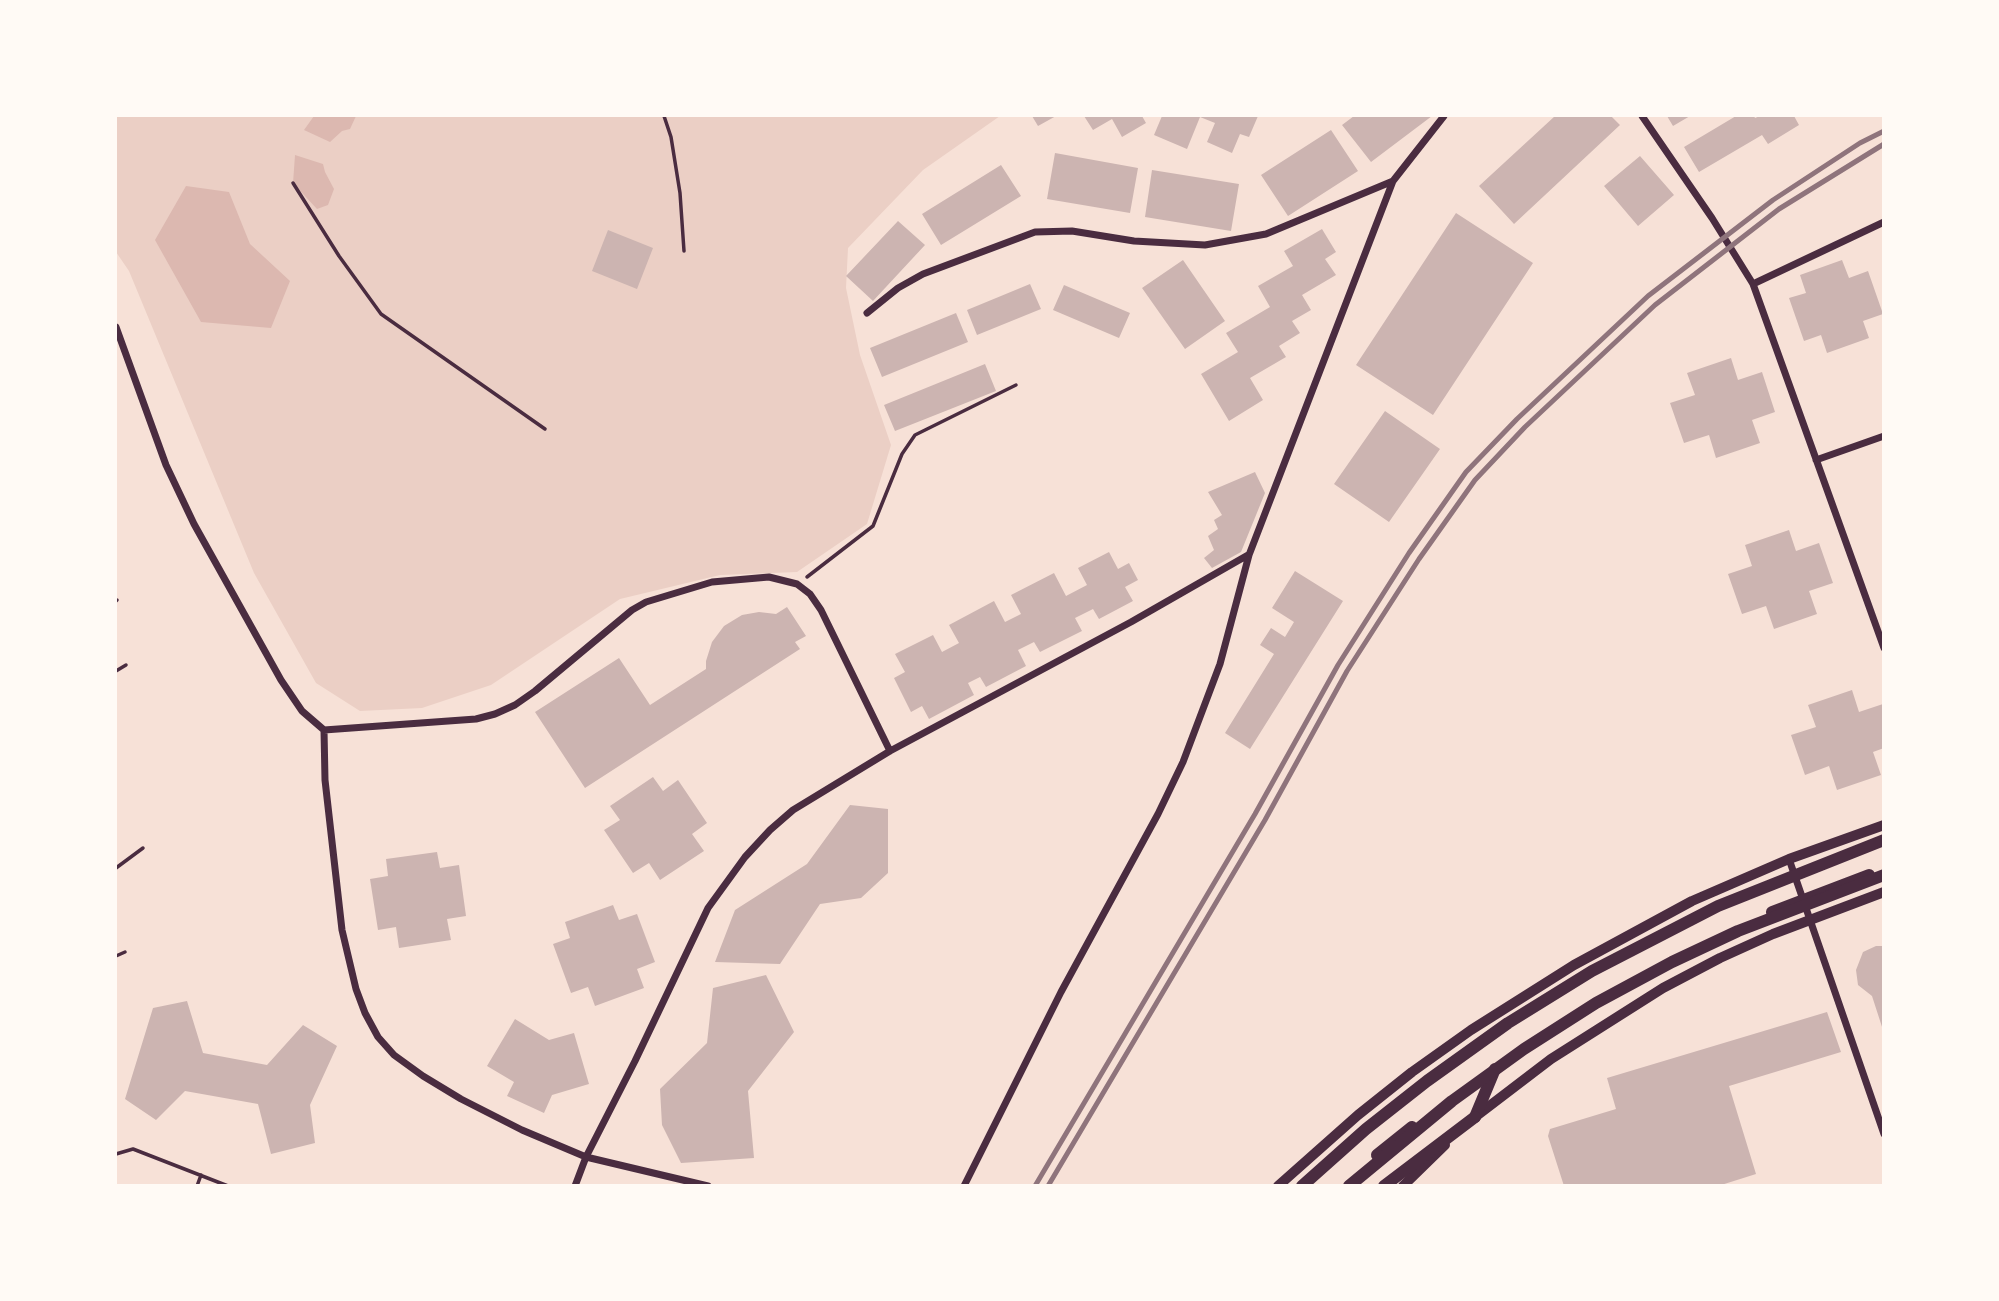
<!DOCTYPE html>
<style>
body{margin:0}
#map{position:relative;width:1999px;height:1301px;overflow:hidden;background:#f7e1d7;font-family:"Public Sans",sans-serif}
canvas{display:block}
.frame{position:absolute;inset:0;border:117px solid #fffaf5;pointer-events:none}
</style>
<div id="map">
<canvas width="1999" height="1301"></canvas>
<div class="frame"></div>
</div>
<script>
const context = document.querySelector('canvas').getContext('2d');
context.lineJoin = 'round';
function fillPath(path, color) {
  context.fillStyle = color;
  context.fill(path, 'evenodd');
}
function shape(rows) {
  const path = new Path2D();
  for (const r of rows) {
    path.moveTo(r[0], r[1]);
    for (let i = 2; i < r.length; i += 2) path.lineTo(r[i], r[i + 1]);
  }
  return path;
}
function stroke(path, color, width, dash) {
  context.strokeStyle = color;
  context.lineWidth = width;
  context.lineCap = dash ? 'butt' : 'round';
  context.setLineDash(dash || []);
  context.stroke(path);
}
fillPath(shape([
 [116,116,1000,116,923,170,848,248,846,288,860,355,891,445,867,524,797,572,720,575,620,599,491,685,422,708,360,711,316,683,254,573,129,271,116,252]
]), '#ebcfc5');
fillPath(shape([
 [314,116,356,116,350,129,342,131,330,142,304,130],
 [295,155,323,164,325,172,334,189,328,205,317,209,293,183],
 [186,186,229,192,250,244,290,281,271,328,201,322,155,240]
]), '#dcb8b0');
fillPath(shape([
 [1032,116,1056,116,1038,126],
 [1084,116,1142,116,1146,123,1122,137,1112,119,1093,130],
 [1162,116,1258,116,1249,137,1240,134,1232,153,1207,142,1215,123,1200,117,1187,149,1154,135],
 [1354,116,1432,116,1371,162,1342,125],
 [1555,116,1611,116,1620,125,1514,224,1479,186],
 [1667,116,1690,116,1673,126],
 [1736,116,1754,116,1755,118,1760,116,1794,116,1799,125,1768,144,1762,135,1699,172,1684,147],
 [1331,130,1358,171,1288,216,1261,175],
 [1055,153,1138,168,1130,213,1047,199],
 [1640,156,1674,195,1638,226,1604,186],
 [1001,165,1021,196,941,245,922,214],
 [1152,170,1239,184,1231,231,1145,217],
 [1456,213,1533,263,1433,415,1356,365],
 [898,221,925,245,873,301,846,276],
 [1322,229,1336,252,1325,259,1336,275,1302,295,1311,310,1292,321,1300,333,1279,346,1286,357,1250,378,1263,400,1229,421,1201,374,1238,352,1226,333,1270,307,1258,286,1293,266,1284,251],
 [608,230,653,248,637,289,592,271],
 [1183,260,1225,321,1185,349,1142,288],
 [1842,260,1849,278,1868,271,1883,314,1863,321,1869,338,1827,353,1821,335,1804,341,1789,298,1806,293,1800,275],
 [1030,284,1041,309,977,335,967,310],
 [1064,285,1130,313,1119,338,1053,310],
 [956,313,968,342,882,377,870,348],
 [1731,358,1738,380,1762,372,1775,412,1752,420,1760,443,1716,458,1709,435,1684,443,1670,403,1695,395,1687,373],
 [985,364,996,391,895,431,884,405],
 [1385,411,1440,449,1389,522,1334,484],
 [1255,472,1265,493,1241,552,1212,568,1204,558,1214,550,1208,536,1218,529,1214,520,1222,515,1208,492],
 [1789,530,1796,551,1819,543,1833,583,1809,591,1817,614,1774,629,1766,606,1742,614,1728,574,1752,566,1745,545],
 [1109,552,1118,569,1129,563,1138,580,1125,587,1133,601,1099,619,1093,609,1075,618,1082,631,1040,652,1034,642,1018,650,1026,666,986,687,980,677,968,683,974,695,929,719,922,706,911,712,894,678,905,672,895,654,933,635,942,652,959,643,949,625,994,601,1005,622,1021,614,1011,595,1054,573,1066,596,1087,585,1078,568],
 [1295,571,1343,601,1250,749,1225,733,1274,654,1260,645,1271,628,1285,637,1294,622,1272,608],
 [787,607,806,636,795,642,800,649,585,788,535,712,619,658,650,705,706,669,706,661,712,642,724,626,742,615,759,612,776,614],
 [1852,690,1859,712,1883,704,1884,748,1873,752,1881,775,1837,790,1829,766,1805,775,1791,735,1816,727,1808,705],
 [653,777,663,791,678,780,707,823,692,834,704,851,660,880,649,863,633,873,604,830,620,820,610,806],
 [850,805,888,809,888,873,861,898,820,904,780,964,715,962,735,910,807,864],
 [437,852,440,868,459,865,466,916,447,919,451,940,399,948,396,927,378,930,370,879,388,876,386,859],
 [613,905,619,920,637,914,655,962,637,969,644,988,595,1006,588,987,571,993,553,944,570,938,565,922],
 [1876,946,1884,946,1883,1030,1872,996,1858,985,1856,970,1863,952],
 [766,975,794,1032,748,1091,754,1158,681,1163,662,1125,660,1089,707,1043,713,988],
 [187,1001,203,1053,267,1065,303,1025,337,1046,310,1105,315,1143,271,1154,258,1104,185,1091,156,1120,125,1099,153,1008],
 [1827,1012,1841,1052,1729,1086,1756,1174,1718,1186,1564,1186,1548,1136,1550,1129,1616,1109,1607,1078],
 [515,1019,549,1040,574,1033,589,1084,552,1095,544,1113,507,1096,514,1082,487,1066]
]), '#ccb4b1');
stroke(shape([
 [664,116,671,137,680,193,684,251],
 [293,183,339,256,381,314,545,429],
 [807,577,873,526,902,454,915,435,1016,385]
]), '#4a2c40', 3.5);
stroke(shape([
 [116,601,117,600],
 [116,671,126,665],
 [116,868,143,848],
 [116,956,125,952],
 [116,1154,133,1149,228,1186],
 [197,1186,201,1175]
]), '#4a2c40', 3.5);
stroke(shape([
 [1642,116,1712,218,1753,284,1884,648],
 [1753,284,1884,222],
 [867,313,898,288,923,274,1035,232,1072,231,1134,241,1205,245,1266,234,1393,181,1444,116],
 [116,327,166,465,194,524,281,680,302,711,324,730,325,780,342,930,356,989,365,1013,378,1037,394,1055,423,1076,461,1099,522,1130,586,1157,708,1186],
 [1816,460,1884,436],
 [324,730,476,719,495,714,515,705,535,691,632,610,646,602,712,582,769,577,797,584,810,594,821,610,890,751],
 [1789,859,1884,1134],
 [575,1186,586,1157,635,1061,708,908,745,857,770,830,793,810,890,751,1131,622,1248,555],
 [964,1186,1061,992,1158,814,1183,762,1220,664,1249,555,1393,181]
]), '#4a2c40', 7);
stroke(shape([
 [1475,1117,1551,1059,1663,988,1720,958,1773,934,1884,892],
 [1278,1186,1358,1115,1412,1072,1471,1030,1574,965,1692,901,1789,859,1884,825],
 [1403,1186,1445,1145]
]), '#4a2c40', 10);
stroke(shape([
 [1772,912,1869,875],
 [1475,1117,1495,1069],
 [1377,1155,1412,1127]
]), '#4a2c40', 12);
stroke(shape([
 [1302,1186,1366,1129,1427,1081,1508,1023,1592,971,1718,906,1884,840],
 [1349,1186,1452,1101,1524,1049,1596,1003,1672,962,1738,931,1884,875],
 [1384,1186,1475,1117]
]), '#4a2c40', 12);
stroke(shape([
 [1035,1186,1255,814,1338,665,1409,553,1466,472,1517,419,1648,296,1773,200,1860,143,1884,131],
 [1048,1186,1265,820,1347,671,1419,559,1475,480,1525,427,1655,305,1779,209,1884,144]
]), '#8f747c', 5);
</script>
